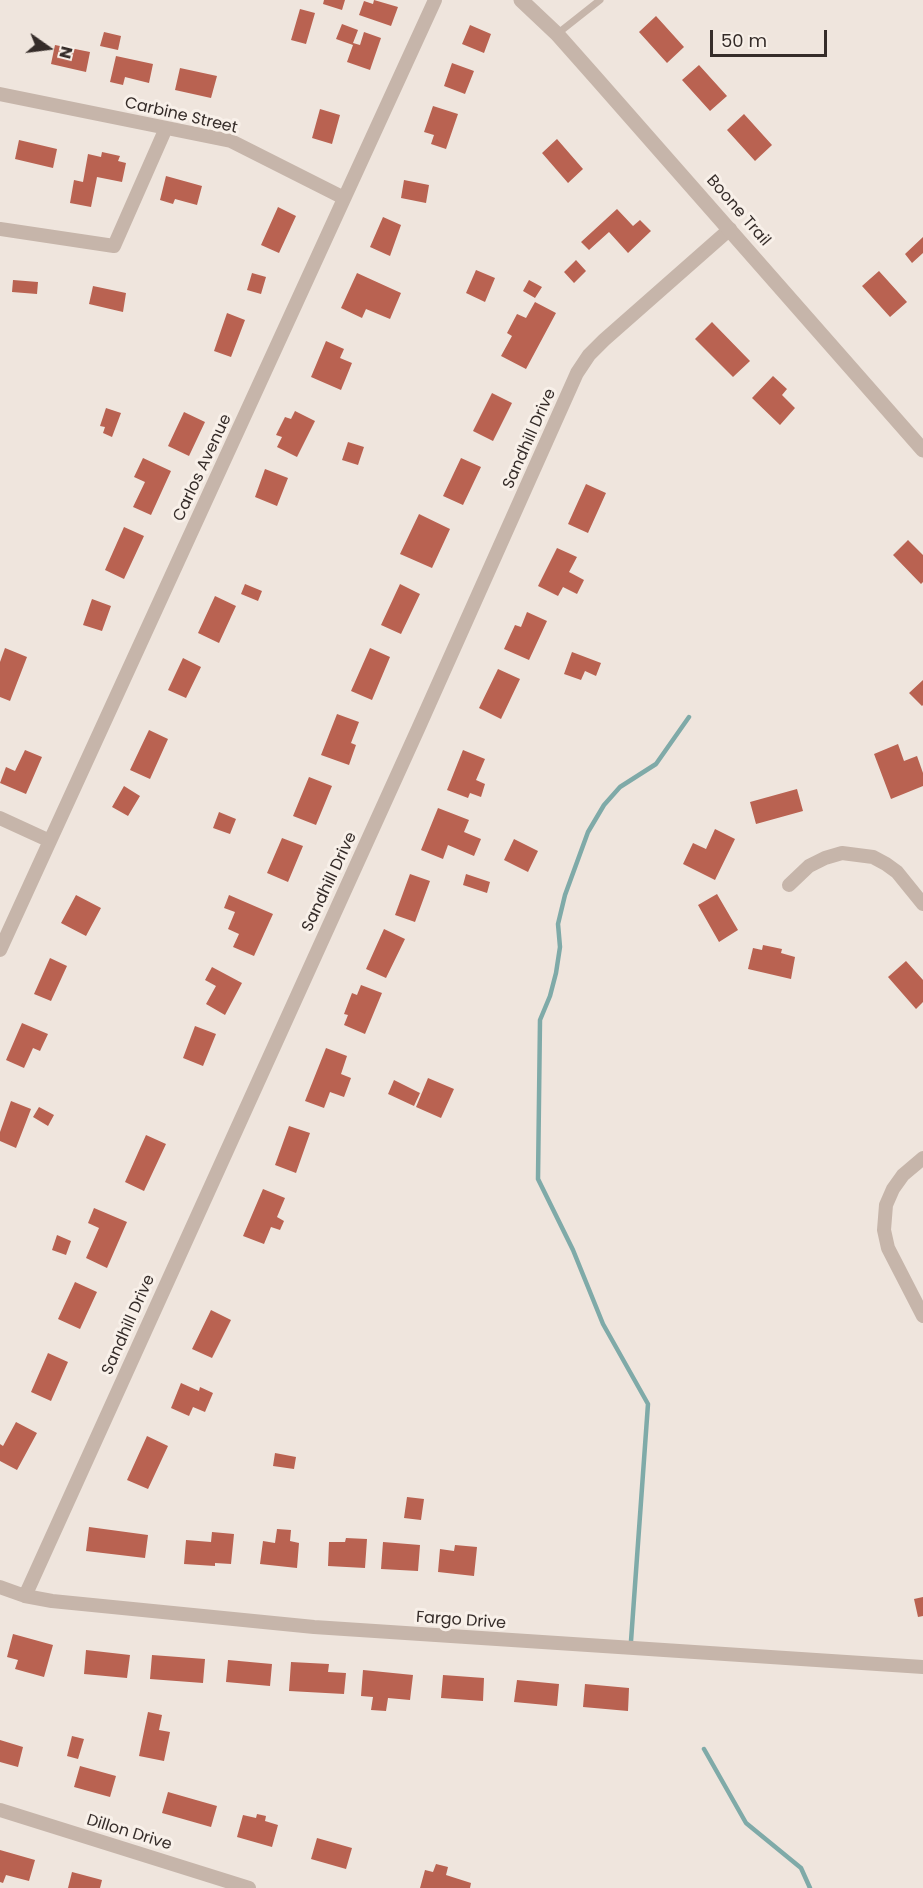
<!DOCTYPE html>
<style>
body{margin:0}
#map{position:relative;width:923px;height:1888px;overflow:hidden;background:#efe5dd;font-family:Poppins,sans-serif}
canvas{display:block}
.north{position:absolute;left:18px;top:18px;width:60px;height:60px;-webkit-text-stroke:4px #f8f0e9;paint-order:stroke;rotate:104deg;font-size:16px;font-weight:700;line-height:24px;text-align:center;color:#352c29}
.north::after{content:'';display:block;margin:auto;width:21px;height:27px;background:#352c29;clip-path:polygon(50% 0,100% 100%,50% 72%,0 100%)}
.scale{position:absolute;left:710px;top:30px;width:117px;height:27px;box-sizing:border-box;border:3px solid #352c29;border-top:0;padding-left:8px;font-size:18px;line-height:21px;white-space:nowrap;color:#352c29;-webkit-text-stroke:4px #f8f0e9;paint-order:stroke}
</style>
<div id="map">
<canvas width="923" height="1888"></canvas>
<div class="north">N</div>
<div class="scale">50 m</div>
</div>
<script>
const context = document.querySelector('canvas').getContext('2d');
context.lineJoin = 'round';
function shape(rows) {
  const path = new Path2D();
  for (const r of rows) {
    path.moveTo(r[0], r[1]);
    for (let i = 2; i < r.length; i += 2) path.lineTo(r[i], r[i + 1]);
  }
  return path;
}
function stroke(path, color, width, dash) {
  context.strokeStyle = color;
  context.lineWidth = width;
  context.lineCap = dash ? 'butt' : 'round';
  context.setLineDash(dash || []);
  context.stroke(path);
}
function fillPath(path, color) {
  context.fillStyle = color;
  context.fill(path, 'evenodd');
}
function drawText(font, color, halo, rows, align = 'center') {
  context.font = font + ' Poppins,sans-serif';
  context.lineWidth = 6;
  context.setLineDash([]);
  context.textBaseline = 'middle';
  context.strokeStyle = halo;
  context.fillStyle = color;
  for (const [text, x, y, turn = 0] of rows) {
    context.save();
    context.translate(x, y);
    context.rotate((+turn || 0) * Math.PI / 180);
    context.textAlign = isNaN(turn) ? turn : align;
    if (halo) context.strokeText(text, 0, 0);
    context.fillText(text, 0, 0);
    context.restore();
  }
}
stroke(shape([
 [631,1641,648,1404,603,1324,573,1250,538,1179,540,1020,550,996,556,973,560,947,558,924,565,895,588,832,604,805,620,787,656,764,689,717],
 [704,1749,746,1823,801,1868,810,1888]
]), '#7faaa8', 4.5);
fillPath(shape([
 [324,0,345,0,342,10,323,4],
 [374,0,398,7,391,26,359,15,364,1,373,4],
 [300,9,315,13,306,44,291,40],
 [656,16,684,47,667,63,639,32],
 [342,24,358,30,353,43,360,45,364,32,381,38,370,70,347,62,353,45,336,39],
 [470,25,491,34,484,53,462,44],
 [104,32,121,36,118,50,100,46],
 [55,45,90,52,86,72,51,64],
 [116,56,153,64,149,83,125,77,123,85,110,82],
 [452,63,474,71,465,94,444,86],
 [699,65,727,96,710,111,682,80],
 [180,68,217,76,211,98,175,90],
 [433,106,458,114,446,149,431,144,434,135,424,132],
 [320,109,340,115,332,144,312,138],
 [744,114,772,145,755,161,727,130],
 [557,139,583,169,568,183,542,153],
 [19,140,57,149,53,168,15,159],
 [102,152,120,156,118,161,126,163,122,182,97,177,91,207,70,203,74,180,83,182,88,154,101,157],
 [166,176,202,186,197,205,175,199,173,204,160,200],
 [404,180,429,185,426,203,401,198],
 [278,207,296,216,279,253,261,245],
 [617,209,633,226,640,220,651,231,628,253,609,232,589,250,581,242],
 [383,217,401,225,390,256,370,247],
 [923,237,923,253,912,263,905,254],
 [576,260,586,271,574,283,564,272],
 [476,270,495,278,485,302,466,293],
 [879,271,907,302,890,317,862,286],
 [252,273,266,277,261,294,247,290],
 [357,273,401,293,390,319,366,309,362,318,341,308],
 [13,280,38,282,37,294,12,292],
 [529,280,542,287,535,298,523,291],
 [93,286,126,293,123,312,89,304],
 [535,302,556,313,526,369,501,356,512,336,507,333,517,314,526,318],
 [227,313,245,320,231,357,214,351],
 [712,322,750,361,733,377,695,339],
 [326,341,344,349,340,358,352,363,341,390,311,377],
 [773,376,787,389,782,395,795,408,780,425,752,398],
 [492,393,512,403,493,441,473,431],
 [106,408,121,413,112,437,103,433,105,427,100,426],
 [295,411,315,421,297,457,277,447,282,437,276,435,285,417,291,419],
 [184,412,205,422,189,456,168,446],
 [348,442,364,447,358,465,342,460],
 [143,458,171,471,151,515,133,507,145,482,134,477],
 [461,458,481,467,463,505,443,496],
 [265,469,288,478,277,506,255,497],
 [586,484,606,493,588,533,568,524],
 [419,514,450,529,432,568,400,554],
 [124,527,144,536,124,579,105,570],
 [908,540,923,555,923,582,921,584,893,555],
 [557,548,577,557,569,572,584,580,577,594,563,587,558,596,538,586],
 [245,584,262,591,258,601,241,594],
 [400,584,420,594,401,634,381,625],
 [215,596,236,606,219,643,198,633],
 [92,599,111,606,102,631,83,625],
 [527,612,547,621,529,660,504,649,515,625,521,627],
 [5,648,27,657,10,701,0,697,0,662],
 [370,648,390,657,372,700,351,691],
 [572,652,601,663,596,676,585,671,581,680,564,674],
 [183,658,201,667,186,698,168,690],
 [498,669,520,679,501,719,479,708],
 [923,680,923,705,922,706,909,693],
 [337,714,359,722,351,743,356,745,349,765,321,755],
 [149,730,168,739,150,779,130,770],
 [898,744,904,761,917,756,923,773,923,786,891,799,874,754],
 [25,750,42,757,26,794,0,783,6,767,15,771],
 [463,750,485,759,476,780,485,784,481,797,470,793,468,798,447,790],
 [309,777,332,786,316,825,293,816],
 [124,786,140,796,128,816,112,807],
 [797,789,803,811,756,824,750,802],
 [438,808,469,820,464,832,481,839,474,856,448,845,443,859,421,850],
 [219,812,236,819,230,834,213,828],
 [715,829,735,839,715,880,683,864,693,843,706,849],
 [282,838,303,846,288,882,267,873],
 [514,839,538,851,528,872,504,860],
 [410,874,430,881,415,922,395,915],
 [466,874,490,882,487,893,463,885],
 [717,894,738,930,719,942,698,905],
 [76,895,101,908,86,936,61,923],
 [229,895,273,914,254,956,233,947,239,934,228,929,235,912,224,908],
 [384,929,405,939,386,978,366,969],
 [763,945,782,949,781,953,795,957,791,979,748,969,753,948,762,950],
 [50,958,67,966,51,1001,34,994],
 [906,961,923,980,923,1002,916,1009,888,977],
 [212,967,242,983,225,1015,206,1004,216,986,205,980],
 [361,985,382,993,365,1034,344,1025,348,1015,344,1014,352,993,357,995],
 [22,1023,48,1034,40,1051,33,1048,24,1068,6,1060],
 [195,1026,216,1034,203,1066,183,1058],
 [326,1048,347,1056,341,1074,351,1078,344,1097,330,1092,324,1108,305,1101],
 [428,1078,454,1089,441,1118,416,1107],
 [394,1080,420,1093,414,1106,388,1094],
 [11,1101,31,1109,16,1148,0,1141,0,1132],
 [39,1107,54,1115,48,1126,33,1117],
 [289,1126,310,1133,296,1173,275,1165],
 [146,1135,166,1144,144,1191,125,1182],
 [263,1189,285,1198,277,1217,284,1221,280,1230,271,1227,264,1244,243,1236],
 [94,1208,127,1222,107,1268,86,1258,99,1228,88,1223],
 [57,1235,71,1241,66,1255,52,1250],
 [75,1282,97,1292,80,1329,58,1319],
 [211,1310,231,1320,212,1358,192,1349],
 [48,1353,68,1362,51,1401,31,1392],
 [181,1383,199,1391,200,1387,213,1393,205,1412,193,1407,189,1416,171,1408],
 [16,1422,37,1433,17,1470,0,1461,0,1444,3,1446],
 [147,1436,168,1446,148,1489,127,1480],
 [275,1453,296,1457,294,1469,273,1466],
 [407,1497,424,1499,421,1520,404,1518],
 [89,1527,148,1535,145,1558,86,1551],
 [277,1529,291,1530,290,1541,299,1543,297,1568,260,1564,263,1541,275,1543],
 [212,1532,234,1534,231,1564,215,1563,215,1566,184,1564,186,1540,211,1542],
 [346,1538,367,1539,365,1568,328,1566,329,1542,345,1542],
 [383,1542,420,1545,418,1571,381,1569],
 [455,1545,477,1547,474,1576,438,1572,440,1549,454,1551],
 [923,1597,923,1616,918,1617,914,1599],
 [13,1634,53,1645,44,1677,15,1669,18,1660,7,1657],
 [86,1650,130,1655,127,1678,84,1674],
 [152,1655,205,1659,203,1683,150,1679],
 [228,1660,272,1664,270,1686,226,1682],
 [291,1662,329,1664,328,1672,346,1673,344,1694,289,1691],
 [363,1670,413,1675,410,1700,388,1698,386,1711,371,1710,373,1697,361,1696],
 [443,1675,484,1678,483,1701,441,1698],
 [517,1680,559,1684,557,1706,514,1702],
 [585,1684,629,1688,628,1711,583,1707],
 [148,1712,162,1715,159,1730,170,1732,164,1761,139,1756],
 [72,1736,84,1739,78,1759,67,1756],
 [0,1740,23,1747,18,1767,0,1762],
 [80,1766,116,1776,110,1797,74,1787],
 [168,1792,217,1806,211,1827,162,1813],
 [257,1814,266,1816,265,1821,278,1825,272,1847,237,1837,243,1815,256,1818],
 [317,1838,352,1848,346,1869,311,1859],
 [0,1850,35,1860,29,1881,6,1875,3,1883,0,1882],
 [436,1864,448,1867,446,1875,471,1883,470,1888,420,1888,425,1870,433,1872],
 [72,1872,102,1880,100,1888,68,1888]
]), '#b96251');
stroke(shape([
 [557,34,600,0]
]), '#c6b5aa', 7);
stroke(shape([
 [0,94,231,141,344,198],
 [0,229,114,246,166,128],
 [0,818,50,841],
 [789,885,809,866,825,858,842,853,873,857,886,864,897,872,923,904],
 [0,950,435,0],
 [923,1158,903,1175,893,1189,886,1205,884,1230,888,1248,923,1316],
 [0,1587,25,1596,52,1601,314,1627,923,1667],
 [25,1596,418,729,577,373,589,355,604,340,730,229],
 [0,1810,249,1888]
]), '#c6b5aa', 14);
stroke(shape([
 [521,0,557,34,596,78,923,450]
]), '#c6b5aa', 15);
drawText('16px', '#352c29', '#f8f0e9', [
 ["Carbine Street",181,116,13],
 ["Boone Trail",738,211,49],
 ["Sandhill Drive",530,439,-66],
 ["Carlos Avenue",203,468,-65],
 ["Sandhill Drive",330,882,-65],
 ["Sandhill Drive",129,1325,-66],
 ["Fargo Drive",461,1621,4],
 ["Dillon Drive",129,1833,17]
]);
</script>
